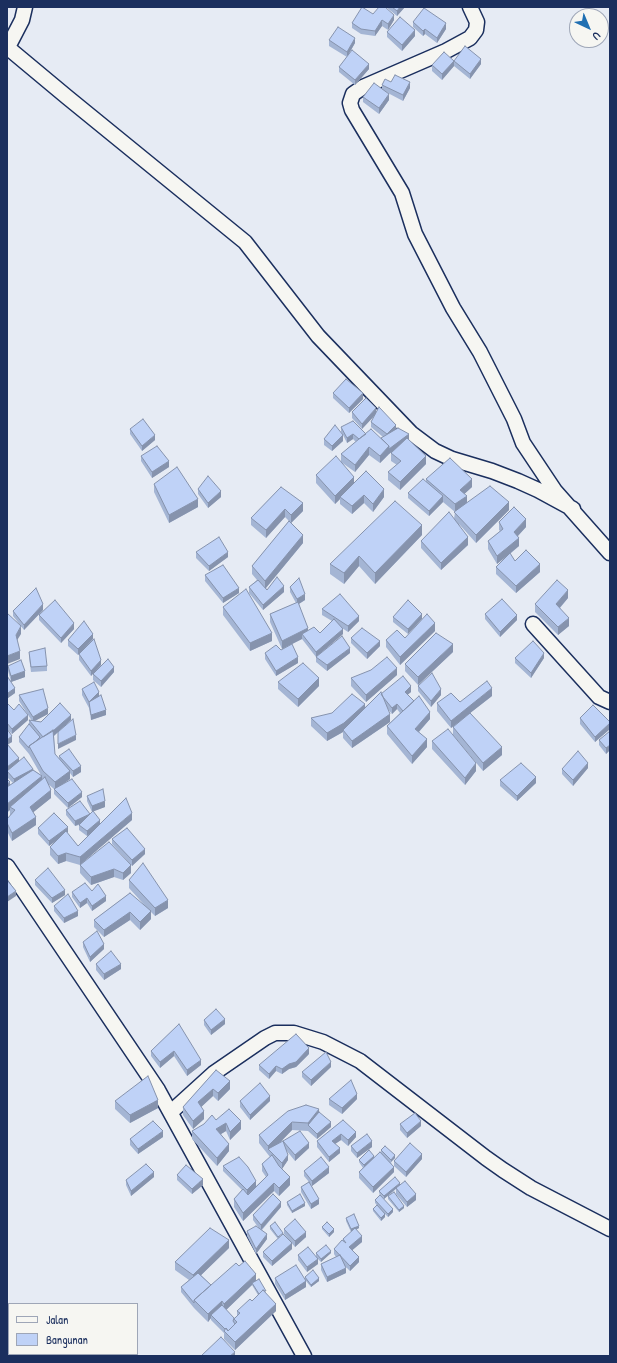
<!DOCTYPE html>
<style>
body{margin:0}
#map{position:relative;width:617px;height:1363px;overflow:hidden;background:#e6ebf4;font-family:"Patrick Hand",sans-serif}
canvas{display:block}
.frame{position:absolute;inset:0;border:8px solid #1b2f5e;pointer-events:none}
.legend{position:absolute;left:8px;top:1303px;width:130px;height:52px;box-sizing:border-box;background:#f6f6f2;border:1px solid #9ea6b7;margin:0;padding:5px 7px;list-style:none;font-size:12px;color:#1b2f5e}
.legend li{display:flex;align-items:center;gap:8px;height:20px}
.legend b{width:20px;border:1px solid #9ea6b7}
.north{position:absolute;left:569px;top:8px;width:40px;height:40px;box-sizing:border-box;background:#f6f6f2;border:1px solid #9ea6b7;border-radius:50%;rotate:136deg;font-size:11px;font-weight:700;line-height:16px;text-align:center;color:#1b2f5e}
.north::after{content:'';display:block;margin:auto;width:14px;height:18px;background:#1f6fb2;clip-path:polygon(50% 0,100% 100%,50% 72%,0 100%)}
</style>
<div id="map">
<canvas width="617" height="1363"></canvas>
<div class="frame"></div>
<ul class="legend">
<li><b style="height:5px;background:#f6f6f2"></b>Jalan</li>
<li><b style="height:11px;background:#bfd2f7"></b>Bangunan</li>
</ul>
<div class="north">U</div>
</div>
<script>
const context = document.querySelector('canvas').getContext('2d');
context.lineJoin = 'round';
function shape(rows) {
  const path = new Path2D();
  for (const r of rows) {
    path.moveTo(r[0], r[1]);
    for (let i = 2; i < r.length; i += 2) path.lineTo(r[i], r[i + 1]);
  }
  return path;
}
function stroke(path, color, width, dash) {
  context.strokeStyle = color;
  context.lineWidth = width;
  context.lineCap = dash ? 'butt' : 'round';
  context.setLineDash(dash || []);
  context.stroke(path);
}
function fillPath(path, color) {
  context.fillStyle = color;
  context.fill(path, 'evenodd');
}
const minor = shape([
 [470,7,477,22,476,30,470,38,446,51,363,87,353,94,350,103,352,110,402,193,415,234,453,308,480,352,514,419,523,443,555,491,610,553],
 [7,47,67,97,245,242,318,336,411,433,435,451,452,459,492,471,518,481,538,490,573,509],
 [8,47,22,20,25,7],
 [533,624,599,697,610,702],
 [7,866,158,1090,304,1356],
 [171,1112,214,1073,265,1038,275,1033,294,1033,323,1042,360,1061,486,1158,503,1170,531,1188,610,1229]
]);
stroke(minor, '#1b2f5e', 17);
stroke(minor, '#f6f6f2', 14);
fillPath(shape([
 [386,7,405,7,397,16],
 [373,14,394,20,388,30,382,26,375,36,361,34,352,28,352,23],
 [413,22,446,29,437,43,425,34,423,36,413,27],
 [387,32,415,36,402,51,387,37],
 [329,40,355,43,347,57,369,69,355,85,339,72,339,67,347,57,329,46],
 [454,61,481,64,470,79,454,66,442,80,432,71,432,65],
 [391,82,410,88,403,101,386,92,389,100,379,114,363,102,363,97,382,89,382,85],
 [333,393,363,399,349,413,333,398],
 [352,412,376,413,409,439,408,439,426,464,400,490,388,480,388,472,397,465,391,461,391,453,395,449,389,454,380,463,369,455,355,472,341,462,341,454,356,442,353,439,347,443,343,435,343,441,332,451,324,445,324,439,343,435,341,432,341,427,366,433,381,438,383,437,371,427,371,422,375,415,362,429,352,418],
 [130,429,155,440,142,451,130,434],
 [141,456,169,467,152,478,141,461],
 [316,475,354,483,384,497,373,512,364,503,352,514,340,504,340,499,335,504,316,483],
 [426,479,472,487,464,494,467,503,509,510,476,543,459,524,468,545,441,570,421,548,421,541,454,519,455,512,443,502,429,516,408,498,408,493,426,481],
 [154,484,198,507,169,523,154,492],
 [281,487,303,511,291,523,303,543,266,588,267,590,284,592,263,610,249,593,249,587,257,580,252,574,252,566,289,521,285,517,266,538,251,525,251,518],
 [198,489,221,497,208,508,198,494],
 [499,522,526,527,518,536,519,546,510,554,515,561,540,572,516,593,496,574,496,567,508,555,497,564,488,549,488,541,500,531,499,530],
 [422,535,375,584,359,566,344,584,330,574,330,564],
 [196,552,228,557,209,571,196,558],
 [205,575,239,593,223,603,205,581],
 [290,587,305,600,299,604,308,630,320,633,332,621,322,615,322,609,359,621,348,632,342,628,343,634,316,657,302,639,282,649,270,622,270,614,296,603,290,592],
 [568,598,560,608,569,626,558,635,535,612,535,604],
 [223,607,272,641,250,651,223,615],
 [43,610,24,630,13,616,13,611],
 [422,614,408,634,393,622,393,617],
 [485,614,517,620,500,637,485,619],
 [39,615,74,629,61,643,39,620],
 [435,631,400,665,386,647,386,640,405,638],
 [351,638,380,646,367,659,351,643],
 [93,639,78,655,68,646,68,640],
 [29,652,47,666,47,671,31,672,29,657],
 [453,652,418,685,405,671,405,664],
 [265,653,298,663,276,676,265,659],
 [350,653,327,671,316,662,316,657],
 [79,654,101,665,91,676,79,660],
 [515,658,544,658,531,678,515,663],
 [8,666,25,677,11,682,15,693,8,698,7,697,7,676,11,681,8,671],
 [114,672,101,687,93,680,93,674],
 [397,675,366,702,351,686,351,678],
 [278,682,319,686,298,707,278,689],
 [418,686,441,695,431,707,418,691],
 [82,689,99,697,106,715,91,720,89,708,82,695],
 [411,692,407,695,430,719,419,732,427,747,412,764,387,734,387,726,400,713,397,709,392,714,387,708,390,722,352,748,343,738,343,732,327,741,311,726,311,718,365,707,381,694],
 [19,695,48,714,34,721,41,722,71,720,54,736,55,754,59,759,59,756,81,772,73,777,70,773,70,779,62,784,82,797,68,808,54,794,54,789,48,784,51,798,33,812,36,825,12,841,7,831,7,819,11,815,10,815,10,810,8,812,10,785,13,783,7,777,7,772,7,773,7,729,12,742,8,744,19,761,41,775,29,754,19,742,19,737,29,725,29,720,32,721,19,701],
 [492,696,470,713,502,755,483,771,453,735,453,727,454,726,451,728,437,711,437,703,460,702],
 [7,703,14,710,28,720,12,734,7,729],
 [580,718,610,722,610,729,595,742,580,724],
 [610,731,610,750,606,754,599,745,599,740],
 [432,741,476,771,465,785,432,749],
 [588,768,573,786,562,774,562,769],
 [500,780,536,783,517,801,500,786],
 [87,796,105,807,93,811,100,824,132,820,83,862,131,873,123,880,114,877,91,885,80,873,80,865,66,861,58,864,50,855,50,847,57,840,49,846,38,834,38,828,68,832,67,833,78,846,94,831,87,836,79,830,79,825,75,826,66,815,66,810,90,814,92,812,87,801],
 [112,839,145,854,132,866,112,844],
 [35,880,65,895,52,903,35,885],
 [129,880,168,908,155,916,151,912,151,919,140,930,130,920,104,937,94,927,94,920,130,893,148,909,129,888],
 [92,891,106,901,92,911,87,903,80,908,72,897,72,892],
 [54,906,78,916,64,923,54,911],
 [83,942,104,949,90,962,83,947],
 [96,964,121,969,104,980,96,970],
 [204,1020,225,1024,211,1035,204,1025],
 [179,1024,201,1065,187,1076,174,1056,160,1068,151,1056,151,1051],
 [309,1054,296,1067,289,1069,282,1074,276,1071,269,1079,259,1070,259,1065],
 [331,1067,311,1086,302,1077,302,1072],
 [216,1070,230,1089,218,1101,213,1096,201,1107,204,1119,193,1129,183,1115,183,1107],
 [329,1099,357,1099,342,1114,329,1105],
 [115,1101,158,1108,130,1123,115,1109],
 [240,1101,270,1101,250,1120,240,1107],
 [319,1112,331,1127,317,1139,308,1131,292,1130,278,1144,283,1141,309,1148,295,1161,286,1150,288,1160,282,1169,290,1185,279,1196,274,1191,243,1221,234,1207,234,1199,242,1190,223,1171,223,1166,256,1186,266,1177,262,1171,262,1164,270,1157,259,1143,259,1135],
 [216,1120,241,1129,230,1140,226,1131,221,1134,229,1151,217,1166,192,1139,192,1131],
 [343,1120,356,1137,348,1146,341,1140,335,1144,340,1153,329,1162,317,1147,317,1141],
 [400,1124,421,1126,407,1138,400,1130],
 [163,1137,138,1154,130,1145,130,1139],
 [351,1146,372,1147,357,1158,351,1151],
 [381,1150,395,1158,391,1162,394,1172,373,1193,359,1178,359,1172,363,1168,359,1162,359,1160,374,1157,381,1153],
 [422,1159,406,1177,394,1166,394,1161],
 [304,1171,329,1173,312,1186,311,1184,319,1204,311,1209,301,1192,301,1187,309,1182,304,1176],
 [177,1175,203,1185,192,1194,177,1180],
 [154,1177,131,1196,126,1185,126,1180],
 [400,1185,416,1200,407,1207,396,1194,396,1189,384,1199,379,1193,379,1191],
 [388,1196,404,1208,399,1212,388,1199],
 [375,1200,393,1212,388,1217,380,1209,385,1217,381,1221,373,1211,373,1209,377,1205,375,1203],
 [287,1202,305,1206,292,1213,287,1205],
 [281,1207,262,1230,267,1239,256,1254,247,1236,247,1231,258,1227,253,1220,253,1215],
 [346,1218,359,1228,356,1230,362,1242,352,1250,359,1262,350,1271,345,1266,346,1273,327,1282,321,1270,321,1264,336,1257,334,1254,334,1249,343,1241,343,1239,351,1232,346,1221],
 [270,1226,292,1249,272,1266,263,1257,263,1252,278,1239,270,1229],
 [322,1227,334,1232,329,1237,322,1229],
 [284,1229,306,1237,295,1247,284,1234],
 [229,1248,201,1275,211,1285,256,1281,266,1293,276,1311,235,1350,224,1339,224,1333,211,1320,211,1318,208,1322,194,1308,181,1292,181,1287,189,1280,175,1270,175,1262],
 [252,1285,258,1295,252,1301,237,1311,237,1316,234,1318,226,1310],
 [316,1253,331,1253,321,1262,318,1259,318,1264,307,1272,298,1260,298,1255,316,1256],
 [305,1277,319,1281,311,1287,306,1281,306,1287,285,1300,275,1284,275,1278,305,1279]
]), '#a4b5d4');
fillPath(shape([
 [400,7,405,7,397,16,397,11],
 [394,15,394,20,388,30,388,24],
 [382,20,382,26,375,36,375,31],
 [446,23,446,29,437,43,437,38],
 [425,29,425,34,423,36,423,31],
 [415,30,415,36,402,51,402,45],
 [355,38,355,43,347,57,347,52],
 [481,59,481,64,470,79,470,74],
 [454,61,454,66,442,80,442,74],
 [369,64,369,69,355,85,355,80],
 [410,82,410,88,403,101,403,95],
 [389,94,389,100,379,114,379,108],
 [363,393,363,399,349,413,349,408],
 [376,408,376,414,362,429,362,424],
 [396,425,396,430,387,434],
 [353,434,353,439,347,443,347,438],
 [409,434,409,439,389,454,380,463,380,456,389,446],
 [155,435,155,440,142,451,142,446],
 [343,435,343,441,332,451,332,446],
 [369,447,369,455,355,472,355,465],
 [426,456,426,464,400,490,400,482],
 [169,461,169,467,152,478,152,472],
 [354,477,354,485,340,497,340,499,335,504,335,496],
 [472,479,472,487,460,498,460,490],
 [384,489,384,497,373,512,373,504],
 [221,491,221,497,208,508,208,503],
 [364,495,364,503,352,514,352,506],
 [443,496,443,502,429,516,429,511],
 [467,496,467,504,455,512,455,504],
 [198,499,198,507,169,523,169,515],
 [509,502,509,510,476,543,476,535],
 [303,503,303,511,291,523,291,515],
 [285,509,285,517,266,538,266,530],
 [526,519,526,527,514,540,514,532],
 [422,525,422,535,375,584,375,573],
 [303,535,303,543,265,589,265,581],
 [468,537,468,545,441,570,441,563],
 [519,538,519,546,497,564,497,556],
 [228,552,228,557,209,571,209,566],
 [359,556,359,566,344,584,344,573],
 [540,564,540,572,516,593,516,586],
 [284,586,284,592,263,610,263,605],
 [239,588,239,593,223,603,223,598],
 [568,590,568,598,556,612,556,604],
 [305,594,305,600,297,605,297,599],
 [43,604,43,610,24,630,24,625],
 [422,614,422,619,408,634,408,629],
 [517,615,517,620,500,637,500,632],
 [359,616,359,621,348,632,348,626],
 [569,618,569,626,558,635,558,627],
 [74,623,74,629,61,643,61,638],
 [435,623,435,631,400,665,400,657],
 [21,626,21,634,16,642,16,635],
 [308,628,308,636,302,634,302,639,282,649,282,641],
 [343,629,343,634,316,657,316,652],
 [272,633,272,641,250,651,250,643],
 [93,634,93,639,78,655,78,649],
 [380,641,380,646,367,659,367,653],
 [453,644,453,652,418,685,418,677],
 [350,648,350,653,327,671,327,665],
 [20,651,20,659,7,664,7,656],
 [544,653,544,658,531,678,531,673],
 [298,657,298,663,276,676,276,671],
 [101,660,101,665,91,676,91,671],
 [114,667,114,672,101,687,101,681],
 [397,668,397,675,366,702,366,695],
 [25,671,25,677,11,682,11,676],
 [319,678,319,686,298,707,298,699],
 [411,686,411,692,405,697,405,692],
 [15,688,15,693,8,698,8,693],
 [492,688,492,696,451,728,451,721],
 [441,689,441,695,431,707,431,701],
 [99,692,99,698,89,702],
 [365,704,365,712,343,730,343,732,327,741,327,733],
 [397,704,397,709,392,714,392,708],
 [48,708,48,714,33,722,33,717],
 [106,710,106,715,91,720,91,715],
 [430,712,430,719,415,736,415,729],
 [390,714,390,722,352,748,352,741],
 [28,715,28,720,12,734,12,729],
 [71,715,71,720,45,744,45,738],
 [610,723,610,729,595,742,595,737],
 [76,735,76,740,58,749,58,744],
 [12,736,12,742,7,745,7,740],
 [427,739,427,747,412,764,412,756],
 [610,745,610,750,606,754,606,748],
 [502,747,502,755,483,771,483,763],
 [19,758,19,763,7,773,7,767],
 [476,763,476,771,465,785,465,778],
 [588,763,588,768,573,786,573,780],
 [81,766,81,772,73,777,73,771],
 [33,769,33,774,14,784,14,779],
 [70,771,70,779,55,790,55,782],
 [42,776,42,784,10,807,10,810,7,812,7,804],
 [536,777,536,783,517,801,517,796],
 [10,782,10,788,7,789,7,784],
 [51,790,51,798,30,815,30,807],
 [82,792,82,797,68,808,68,803],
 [105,801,105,807,92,812,92,806],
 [132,813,132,820,80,865,80,857],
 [90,814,90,819,75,826,75,821],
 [36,817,36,825,12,841,12,833],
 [100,820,100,826,87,836,87,831],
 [68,827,68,832,49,846,49,841],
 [145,849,145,854,132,866,132,860],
 [66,853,66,861,58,864,58,856],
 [131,865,131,873,123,880,123,873],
 [114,869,114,877,91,885,91,877],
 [65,890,65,895,52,903,52,898],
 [16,891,16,896,7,902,7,897],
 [106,896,106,901,92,911,92,906],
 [87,898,87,903,80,908,80,903],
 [168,900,168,908,155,916,155,908],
 [78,911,78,916,64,923,64,918],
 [151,911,151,919,140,930,140,922],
 [130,912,130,920,104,937,104,930],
 [104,944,104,949,90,962,90,957],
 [121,964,121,969,104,980,104,974],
 [225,1019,225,1024,211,1035,211,1030],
 [309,1048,309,1054,296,1067,289,1069,282,1074,282,1069],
 [174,1051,174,1056,160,1068,160,1062],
 [201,1060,201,1065,187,1076,187,1070],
 [331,1062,331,1067,311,1086,311,1080],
 [276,1066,276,1071,269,1079,269,1074],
 [230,1081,230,1089,218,1101,218,1093],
 [213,1089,213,1096,198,1110,198,1102],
 [357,1094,357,1099,342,1114,342,1108],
 [270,1096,270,1101,250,1120,250,1115],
 [158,1100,158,1108,130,1123,130,1115],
 [319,1109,319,1117,308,1125,308,1123],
 [204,1111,204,1119,193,1129,193,1121],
 [241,1121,241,1129,230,1140,230,1132],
 [421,1121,421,1126,407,1138,407,1133],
 [292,1122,292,1130,271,1152,268,1149,268,1146],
 [331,1122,331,1127,317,1139,317,1134],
 [226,1123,226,1131,216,1137,216,1129],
 [163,1131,163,1137,138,1154,138,1149],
 [356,1132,356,1137,348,1146,348,1140],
 [341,1134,341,1140,332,1146,332,1141],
 [372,1141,372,1147,357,1158,357,1153],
 [309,1143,309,1148,295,1161,295,1155],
 [229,1144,229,1151,217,1166,217,1158],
 [340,1148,340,1153,329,1162,329,1157],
 [422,1154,422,1159,406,1177,406,1172],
 [288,1155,288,1160,282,1169,282,1163],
 [395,1155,395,1158,391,1162,391,1160],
 [374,1156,374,1159,364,1168,364,1165],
 [329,1167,329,1173,312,1186,312,1181],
 [394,1167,394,1172,373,1193,373,1187],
 [154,1172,154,1177,131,1196,131,1191],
 [290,1177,290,1185,279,1196,279,1188],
 [203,1179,203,1185,192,1194,192,1189],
 [256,1181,256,1187,247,1195,247,1190],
 [274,1183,274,1191,243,1221,243,1213],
 [400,1183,400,1185,384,1199,384,1196],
 [416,1194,416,1200,407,1207,407,1202],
 [319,1199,319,1204,311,1209,311,1204],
 [281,1202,281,1207,261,1230,261,1225],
 [305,1203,305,1206,292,1213,292,1211],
 [404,1206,404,1208,399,1212,399,1210],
 [393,1209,393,1212,388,1217,388,1214],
 [385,1214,385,1217,381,1221,381,1218],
 [359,1226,359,1228,351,1232,351,1229],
 [334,1229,334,1232,329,1237,329,1234],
 [306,1232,306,1237,295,1247,295,1241],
 [267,1234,267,1239,256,1254,256,1249],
 [362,1236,362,1242,349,1253,349,1247],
 [229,1240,229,1248,193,1283,193,1275],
 [292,1243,292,1249,272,1266,272,1261],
 [331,1251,331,1253,321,1262,321,1259],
 [359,1257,359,1262,350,1271,350,1266],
 [318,1259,318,1264,307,1272,307,1267],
 [346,1268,346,1273,327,1282,327,1277],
 [256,1274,256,1282,252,1283,252,1285,224,1312,224,1304],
 [319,1278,319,1281,311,1287,311,1285],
 [306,1281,306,1287,285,1300,285,1295],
 [222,1301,222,1309,211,1315,211,1318,208,1322,208,1314],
 [276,1304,276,1311,235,1350,235,1342],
 [235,1352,235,1356,230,1356]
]), '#8693ad');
const building = shape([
 [362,7,373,14,379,7,385,7,394,15,388,24,382,20,375,31,361,29,352,23,362,7],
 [392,7,400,7,397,11,392,7],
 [424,8,446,23,437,38,425,29,423,31,413,22,424,8],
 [400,17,415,30,402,45,387,32,400,17],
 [338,27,355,38,347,52,329,40,338,27],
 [465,46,481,59,470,74,454,61,465,46],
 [352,50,369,64,355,80,339,67,352,50],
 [444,52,454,61,442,74,432,65,444,52],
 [395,75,410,82,403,95,382,85,385,79,391,82,395,75],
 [374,83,389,94,379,108,363,97,374,83],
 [346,379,363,393,349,408,333,393,346,379],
 [366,398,376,408,362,424,352,412,366,398],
 [379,407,396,425,387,434,371,422,379,407],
 [143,419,155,435,142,446,130,429,143,419],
 [353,421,366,434,359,439,353,434,347,438,341,427,353,421],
 [335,425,343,435,332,446,324,439,335,425],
 [398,428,409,434,389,449,389,446,381,438,398,428],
 [371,429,389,446,380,456,369,447,355,465,341,454,371,429],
 [407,438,426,456,400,482,388,472,401,461,391,453,407,438],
 [157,446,169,461,152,472,141,456,157,446],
 [336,456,354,477,335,496,316,475,336,456],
 [450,458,472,479,460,490,467,496,455,504,426,479,450,458],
 [177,467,198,499,169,515,154,484,177,467],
 [366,471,384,489,373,504,364,495,352,506,340,497,366,471],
 [208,476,221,491,208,503,198,489,208,476],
 [423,479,443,496,429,511,408,493,423,479],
 [490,486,509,502,476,535,454,512,490,486],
 [281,487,303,503,291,515,285,509,266,530,251,518,281,487],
 [395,501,422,525,375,573,359,556,344,573,330,564,395,501],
 [514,507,526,519,514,532,519,538,497,556,488,541,503,529,499,522,514,507],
 [449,512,468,537,441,563,421,541,449,512],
 [289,521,303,535,265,581,252,566,289,521],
 [219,537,228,552,209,566,196,552,219,537],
 [526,550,540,564,516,586,496,567,510,553,515,561,526,550],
 [223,565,239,588,223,598,205,575,223,565],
 [277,577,284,586,263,605,249,587,258,580,267,590,277,577],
 [299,578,305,594,297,599,290,587,299,578],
 [557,580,568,590,556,604,569,618,558,627,535,604,557,580],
 [36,588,43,604,24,625,13,611,36,588],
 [246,589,272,633,250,643,223,607,246,589],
 [340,594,359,616,348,626,322,609,340,594],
 [502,599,517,615,500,632,485,614,502,599],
 [55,600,74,623,61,638,39,615,55,600],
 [408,600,422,614,408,629,393,617,408,600],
 [298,602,308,628,282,641,270,614,298,602],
 [7,613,21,626,16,635,20,651,7,656,7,613],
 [427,614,435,623,400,657,386,640,397,630,405,638,427,614],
 [334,619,343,629,316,652,302,634,314,627,320,633,334,619],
 [84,621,93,634,78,649,68,640,84,621],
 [362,628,380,641,367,653,351,638,362,628],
 [436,633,453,644,418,677,405,664,436,633],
 [342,636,350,648,327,665,316,657,342,636],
 [94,639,101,660,91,671,79,654,94,639],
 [533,641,544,653,531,673,515,658,533,641],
 [292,644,298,657,276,671,265,653,276,645,281,650,292,644],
 [45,648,47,666,31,667,29,652,45,648],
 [387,657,397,668,366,695,351,678,371,670,387,657],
 [108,659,114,667,101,681,93,674,108,659],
 [21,660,25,671,11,676,8,666,21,660],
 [303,663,319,678,298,699,278,682,303,663],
 [432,673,441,689,431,701,418,686,432,673],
 [7,676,15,688,8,693,7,692,7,676],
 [403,676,411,686,405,692,414,701,403,711,397,704,392,708,383,697,381,694,403,676],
 [487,681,492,688,451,721,437,703,451,693,460,702,487,681],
 [94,682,99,692,89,702,82,689,94,682],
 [43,689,48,708,33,717,19,695,43,689],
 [381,692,390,714,352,741,343,730,381,692],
 [352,694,365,704,344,723,327,733,311,718,332,713,352,694],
 [101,695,106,710,91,715,89,702,101,695],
 [419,696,430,712,415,729,427,739,412,756,387,726,419,696],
 [7,703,14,710,19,704,28,715,12,729,7,723,7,703],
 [60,703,71,715,53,731,43,737,29,720,41,722,60,703],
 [593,705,610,722,610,723,595,737,580,718,593,705],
 [470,713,502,747,483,763,453,727,470,713],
 [73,719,76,735,58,744,58,732,73,719],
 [29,724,40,737,36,741,29,746,29,748,19,737,29,724],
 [7,729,12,736,7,740,7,729],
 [448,729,476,763,465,778,432,741,448,729],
 [53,730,55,754,70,771,55,782,43,771,29,746,53,730],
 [610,731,610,745,606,748,599,740,610,731],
 [7,744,19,758,7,767,7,744],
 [69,749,81,766,73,771,59,756,69,749],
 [578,751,588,763,573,780,562,769,578,751],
 [24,757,33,769,14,779,7,771,24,757],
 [521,763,536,777,517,796,500,780,521,763],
 [33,770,42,776,7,804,7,787,33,770],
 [45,777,51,790,30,807,36,817,12,833,7,823,7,819,15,810,10,807,45,777],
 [7,779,10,782,7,784,7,779],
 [72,779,82,792,68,803,54,789,72,779],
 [103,789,105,801,92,806,87,796,103,789],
 [126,798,132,813,80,857,66,853,58,856,50,847,66,831,78,846,126,798],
 [80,801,90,814,93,811,100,820,87,831,79,825,90,814,75,821,66,810,80,801],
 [54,813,68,827,49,841,38,828,54,813],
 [127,828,145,849,132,860,112,839,127,828],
 [109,842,131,865,123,873,114,869,91,877,80,865,109,842],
 [143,863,168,900,155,908,129,880,143,863],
 [48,868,65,890,52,898,35,880,48,868],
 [7,880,16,891,7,897,7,880],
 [85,883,92,891,98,884,106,896,92,906,87,898,80,903,72,892,85,883],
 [130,893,151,911,140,922,130,912,104,930,94,920,130,893],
 [68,894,78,911,64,918,54,906,68,894],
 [97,931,104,944,90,957,83,942,97,931],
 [111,951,121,964,104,974,96,964,111,951],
 [216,1009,225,1019,211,1030,204,1020,216,1009],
 [179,1024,201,1060,187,1070,174,1051,160,1062,151,1051,179,1024],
 [296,1034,309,1048,296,1062,289,1064,282,1069,276,1066,269,1074,259,1065,296,1034],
 [326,1052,331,1062,311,1080,302,1072,326,1052],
 [216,1070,230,1081,218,1093,213,1089,198,1102,204,1111,193,1121,183,1107,216,1070],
 [148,1076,158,1100,130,1115,115,1101,148,1076],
 [351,1080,357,1094,342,1108,329,1099,351,1080],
 [260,1083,270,1096,250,1115,240,1101,260,1083],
 [306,1105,319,1109,308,1123,292,1122,268,1146,259,1135,288,1111,306,1105],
 [229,1109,241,1121,230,1132,226,1123,216,1129,229,1144,217,1158,192,1131,204,1124,212,1115,216,1120,229,1109],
 [319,1112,331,1122,317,1134,308,1125,319,1112],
 [415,1113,421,1121,407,1133,400,1124,415,1113],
 [343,1120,356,1132,348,1140,341,1134,332,1141,340,1148,329,1157,317,1141,343,1120],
 [153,1121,163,1131,138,1149,130,1139,153,1121],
 [300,1131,309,1143,295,1155,283,1141,300,1131],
 [367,1134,372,1141,357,1153,351,1146,367,1134],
 [283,1141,288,1155,282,1163,268,1149,283,1141],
 [410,1143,422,1154,406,1172,394,1161,410,1143],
 [385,1146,395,1155,391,1160,381,1150,385,1146],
 [369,1150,374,1156,364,1165,359,1160,369,1150],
 [380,1152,394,1167,373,1187,359,1172,380,1152],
 [272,1155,279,1166,290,1177,279,1188,274,1183,243,1213,234,1199,243,1189,248,1195,268,1175,262,1164,272,1155],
 [239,1157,248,1167,256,1181,247,1190,223,1166,239,1157],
 [321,1157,329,1167,312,1181,304,1171,321,1157],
 [146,1164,154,1172,131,1191,126,1180,146,1164],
 [186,1165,203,1179,192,1189,177,1175,186,1165],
 [395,1177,400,1183,384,1196,379,1191,395,1177],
 [405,1181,416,1194,407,1202,396,1188,405,1181],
 [309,1182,319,1199,311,1204,301,1187,309,1182],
 [394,1192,404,1206,399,1210,388,1196,394,1192],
 [273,1194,281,1202,261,1225,253,1215,273,1194],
 [300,1194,305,1203,292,1211,287,1202,300,1194],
 [380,1195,393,1209,388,1214,375,1200,380,1195],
 [377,1205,385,1214,381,1218,373,1209,377,1205],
 [354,1214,359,1226,351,1229,346,1218,354,1214],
 [295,1219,306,1232,295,1241,284,1229,295,1219],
 [275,1222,283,1233,278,1237,270,1226,275,1222],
 [327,1222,334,1229,329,1234,322,1227,327,1222],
 [256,1226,267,1234,256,1249,247,1231,256,1226],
 [210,1228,229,1240,193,1275,175,1262,210,1228],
 [355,1228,362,1236,349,1247,359,1257,350,1266,334,1249,342,1240,346,1243,343,1239,355,1228],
 [283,1234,292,1243,272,1261,263,1252,283,1234],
 [326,1245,331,1251,321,1259,316,1253,326,1245],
 [308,1247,318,1259,307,1267,298,1255,308,1247],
 [340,1255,346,1268,327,1277,321,1264,340,1255],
 [245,1261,256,1274,224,1304,222,1301,208,1314,194,1300,236,1263,239,1266,245,1261],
 [296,1265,306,1281,285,1295,275,1278,296,1265],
 [313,1270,319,1278,311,1285,305,1277,313,1270],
 [198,1273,211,1285,194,1300,194,1303,181,1287,198,1273],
 [259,1279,266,1291,265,1291,263,1290,259,1294,252,1283,259,1279],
 [263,1290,276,1304,235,1342,224,1331,226,1328,228,1331,237,1322,234,1319,240,1313,237,1311,250,1299,252,1301,263,1290],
 [222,1305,234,1318,233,1321,235,1324,228,1331,226,1328,225,1329,211,1315,222,1305],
 [221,1337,235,1352,230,1356,201,1356,221,1337]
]);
fillPath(building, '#bfd2f7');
stroke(building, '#8693ad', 1);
</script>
